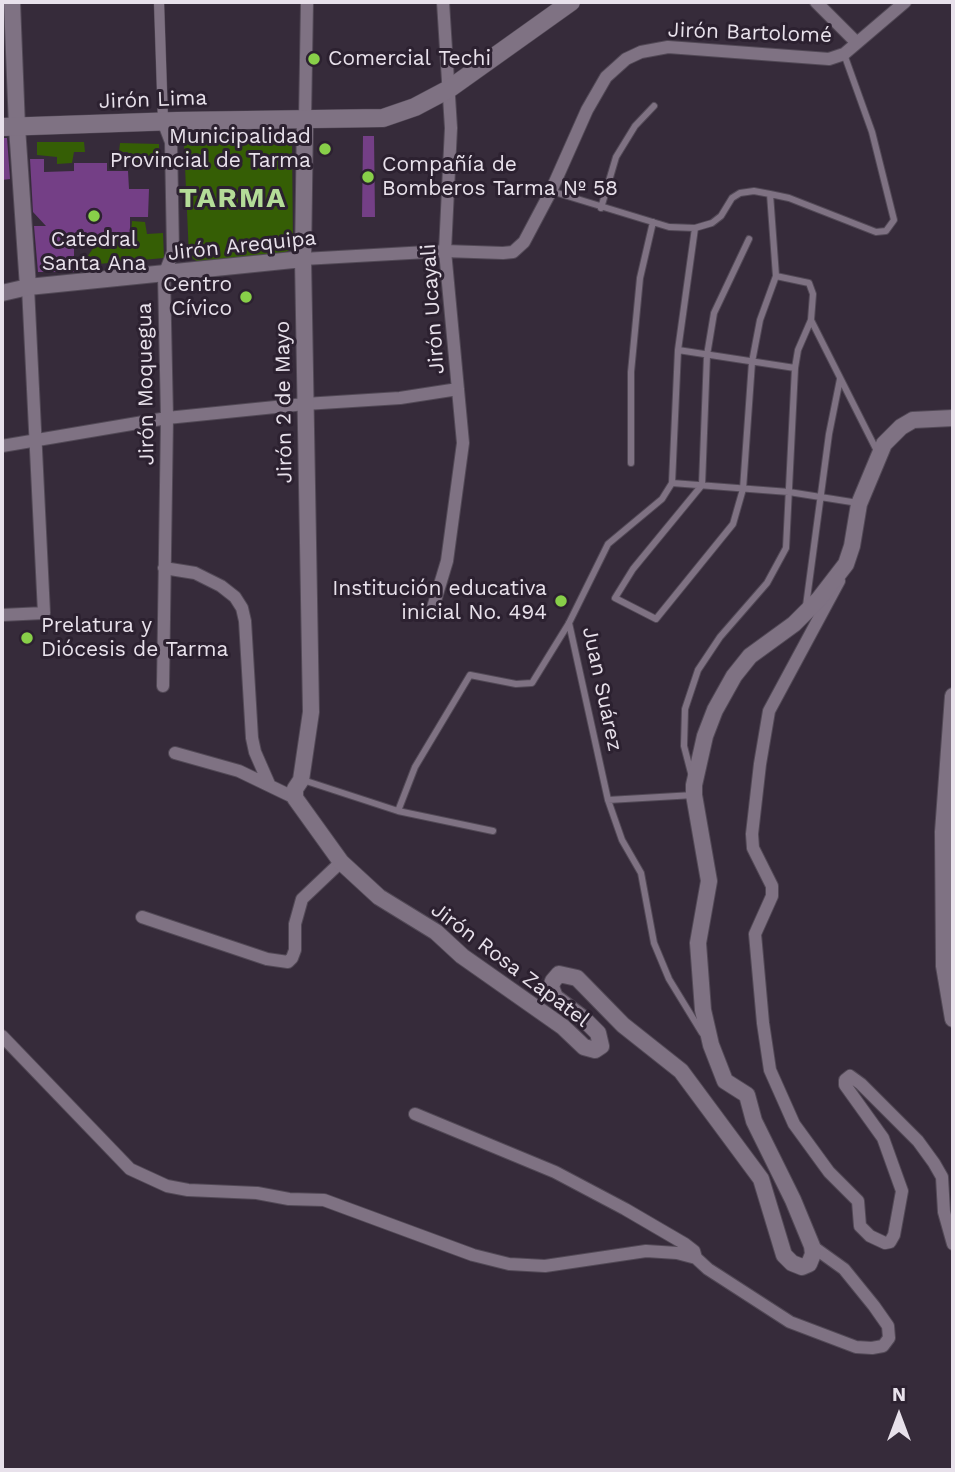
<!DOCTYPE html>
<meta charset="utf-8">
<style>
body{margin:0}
#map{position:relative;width:955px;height:1472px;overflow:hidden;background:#362b3a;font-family:"Work Sans",sans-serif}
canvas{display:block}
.frame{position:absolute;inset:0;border:4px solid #e8e1eb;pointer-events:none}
.north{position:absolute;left:864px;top:1381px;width:70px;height:70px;-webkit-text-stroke:5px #2c2130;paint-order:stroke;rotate:0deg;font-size:19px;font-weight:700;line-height:28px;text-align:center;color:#e8e1eb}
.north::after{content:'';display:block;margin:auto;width:24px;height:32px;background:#e8e1eb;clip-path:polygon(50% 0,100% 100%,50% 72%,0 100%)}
</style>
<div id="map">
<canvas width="955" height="1472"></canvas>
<div class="frame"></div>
<div class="north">N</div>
</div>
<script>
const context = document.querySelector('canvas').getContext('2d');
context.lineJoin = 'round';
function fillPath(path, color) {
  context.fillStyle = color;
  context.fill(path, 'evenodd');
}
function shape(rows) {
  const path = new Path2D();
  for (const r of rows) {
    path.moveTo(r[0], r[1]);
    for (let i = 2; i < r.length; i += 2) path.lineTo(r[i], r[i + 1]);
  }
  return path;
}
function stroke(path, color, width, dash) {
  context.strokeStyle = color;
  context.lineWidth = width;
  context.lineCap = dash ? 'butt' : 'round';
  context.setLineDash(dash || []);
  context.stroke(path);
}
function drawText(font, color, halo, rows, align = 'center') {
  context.font = font + ' "Work Sans",sans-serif';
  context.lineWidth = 6;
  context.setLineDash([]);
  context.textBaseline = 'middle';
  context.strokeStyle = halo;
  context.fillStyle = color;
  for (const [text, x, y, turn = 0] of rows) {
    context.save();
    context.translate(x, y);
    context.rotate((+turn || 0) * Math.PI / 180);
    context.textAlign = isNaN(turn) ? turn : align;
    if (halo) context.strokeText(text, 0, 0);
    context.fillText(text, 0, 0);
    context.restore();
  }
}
fillPath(shape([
 [280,137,292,142,293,248,280,255,198,262,189,256,184,144,186,138],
 [37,142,84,142,85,152,74,152,72,163,57,164,57,157,37,155],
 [120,143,159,144,159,163,130,162,128,152,119,152],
 [132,221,145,222,147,234,163,233,164,258,87,265,85,260,94,247,109,247,123,234,131,235]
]), '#355e05');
fillPath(shape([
 [363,136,374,136,375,217,362,217],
 [2,138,7,138,10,179,2,180],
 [30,159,44,159,44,172,74,171,74,163,107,163,107,171,128,171,129,189,149,189,148,217,130,217,130,232,108,233,99,245,89,247,74,242,74,272,38,272,34,226,46,226,33,212]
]), '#743f86');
const service = shape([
 [551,191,669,227,695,228,712,223,721,216,732,198,740,193,754,191,770,194,776,276,760,320,752,362,743,489,733,524,656,619,615,598,633,569,702,485,707,355,714,313,749,239],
 [770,194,789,198,876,232,886,231,894,220,872,132,844,54],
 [601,208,616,157,635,126,654,106],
 [776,276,809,283,813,294,811,320,877,451],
 [678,350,795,368],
 [631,463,631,372,640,278,653,222],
 [672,483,789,492,858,503],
 [806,606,829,434,840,379],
 [569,623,608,800,622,840,641,873,654,943,669,979,702,1033],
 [691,773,684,746,685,709,698,670,720,637,767,583,786,548,795,368,798,350,811,320],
 [303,780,398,811,493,831],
 [608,800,694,795],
 [398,811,415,767,470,675,516,684,532,683,569,623,608,544,662,499,672,483,678,350,695,228]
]);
const pedestrian = shape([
 [159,2,163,121]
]);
const minor = shape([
 [816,2,856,42],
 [305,119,307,2],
 [163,121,171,142,173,252,164,275,167,418,163,686],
 [303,259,445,251,503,253,513,252,524,242,551,191,587,110,606,77,626,59,641,52,668,47,829,59,844,54,905,2],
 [2,446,167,418,305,404,400,398,458,389],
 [164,568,195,573,221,586,235,597,242,608,245,621,252,738,255,752,269,784],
 [839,581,769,711,760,764,752,834,753,848,772,886,772,896,755,934,763,1023,770,1070,794,1124,829,1172,858,1201,860,1226,870,1236,885,1243,890,1242,894,1235,902,1191,883,1138,845,1085,845,1080,850,1076,861,1084,918,1141,934,1163,942,1177,944,1212,953,1244],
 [432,611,447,561,463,443,445,251,451,128,443,2],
 [2,615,44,613,28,287],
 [175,753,239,771,295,798],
 [943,883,952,885,953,892],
 [142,917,267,959,288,962,292,958,295,950,295,924,302,899,341,862],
 [2,1036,130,1169,167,1186,188,1190,257,1193,289,1199,324,1200,473,1255,509,1264,545,1266,646,1251,677,1253,696,1258,708,1269,790,1322,856,1347,872,1348,883,1346,889,1338,888,1326,874,1306,844,1269,812,1246],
 [415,1114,555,1172,625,1209,685,1244,694,1251,696,1258]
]);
const tertiary = shape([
 [12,2,17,127,28,287],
 [305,119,303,259,311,712,301,780,295,789,295,798,341,862,379,897,436,932,462,956,563,1027,584,1047,595,1050,601,1046,598,1033,584,1019,555,997,551,987,553,981,559,974,577,978,623,1025,681,1071,761,1179,784,1255,792,1263,802,1267,809,1264,813,1254,812,1246,793,1200,754,1121,747,1095,725,1081,711,1045,703,1010,698,943,709,881,694,795,694,785,705,736,715,710,734,676,750,656,794,624,819,599,846,564,852,546,859,504,884,444,901,427,913,420,953,418],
 [2,293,28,287,303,259],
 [953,696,943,832,944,966,953,1019]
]);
const secondary = shape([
 [2,127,177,121,383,118,415,107,449,89,571,2]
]);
stroke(service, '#524956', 8);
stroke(pedestrian, '#524956', 11);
stroke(minor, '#524956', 14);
stroke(tertiary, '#524956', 18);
stroke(secondary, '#524956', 19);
stroke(service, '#7f7283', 6);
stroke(pedestrian, '#7f7283', 10);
stroke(minor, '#7f7283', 12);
stroke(tertiary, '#7f7283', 16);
stroke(secondary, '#7f7283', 18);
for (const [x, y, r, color] of [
 [314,59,7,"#88cf49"],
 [325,149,7,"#88cf49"],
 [368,177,7,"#88cf49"],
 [94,216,7,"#88cf49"],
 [246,297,7,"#88cf49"],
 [561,601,7,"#88cf49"],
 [27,638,7,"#88cf49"]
]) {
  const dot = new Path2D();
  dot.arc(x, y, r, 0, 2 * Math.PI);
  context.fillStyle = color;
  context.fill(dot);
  stroke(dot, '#2c2130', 2.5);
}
drawText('21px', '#e8e1eb', '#2c2130', [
 ["Jirón Bartolomé",750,33,2],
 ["Jirón Lima",153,100,-2],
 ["Jirón Arequipa",242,246,-6],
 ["Jirón Ucayali",433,309,-94],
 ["Jirón Moquegua",146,384,-91],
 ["Jirón 2 de Mayo",284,402,-91],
 ["Juan Suárez",602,689,78],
 ["Jirón Rosa Zapatel",510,965,37]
]);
drawText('21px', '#e8e1eb', '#2c2130', [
 ["Comercial Techi",328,59],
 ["Municipalidad",311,137,"right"],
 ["Provincial de Tarma",311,161,"right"],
 ["Compañía de",382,165],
 ["Bomberos Tarma Nº 58",382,189],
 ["Catedral",94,240,"center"],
 ["Santa Ana",94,264,"center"],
 ["Centro",232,285,"right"],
 ["Cívico",232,309,"right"],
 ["Institución educativa",547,589,"right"],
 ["inicial No. 494",547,613,"right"],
 ["Prelatura y",41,626],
 ["Diócesis de Tarma",41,650]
], 'left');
context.letterSpacing = '2px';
drawText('bold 28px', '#b4dc98', '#2c2130', [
 ["TARMA",233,199]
]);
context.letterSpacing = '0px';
</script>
